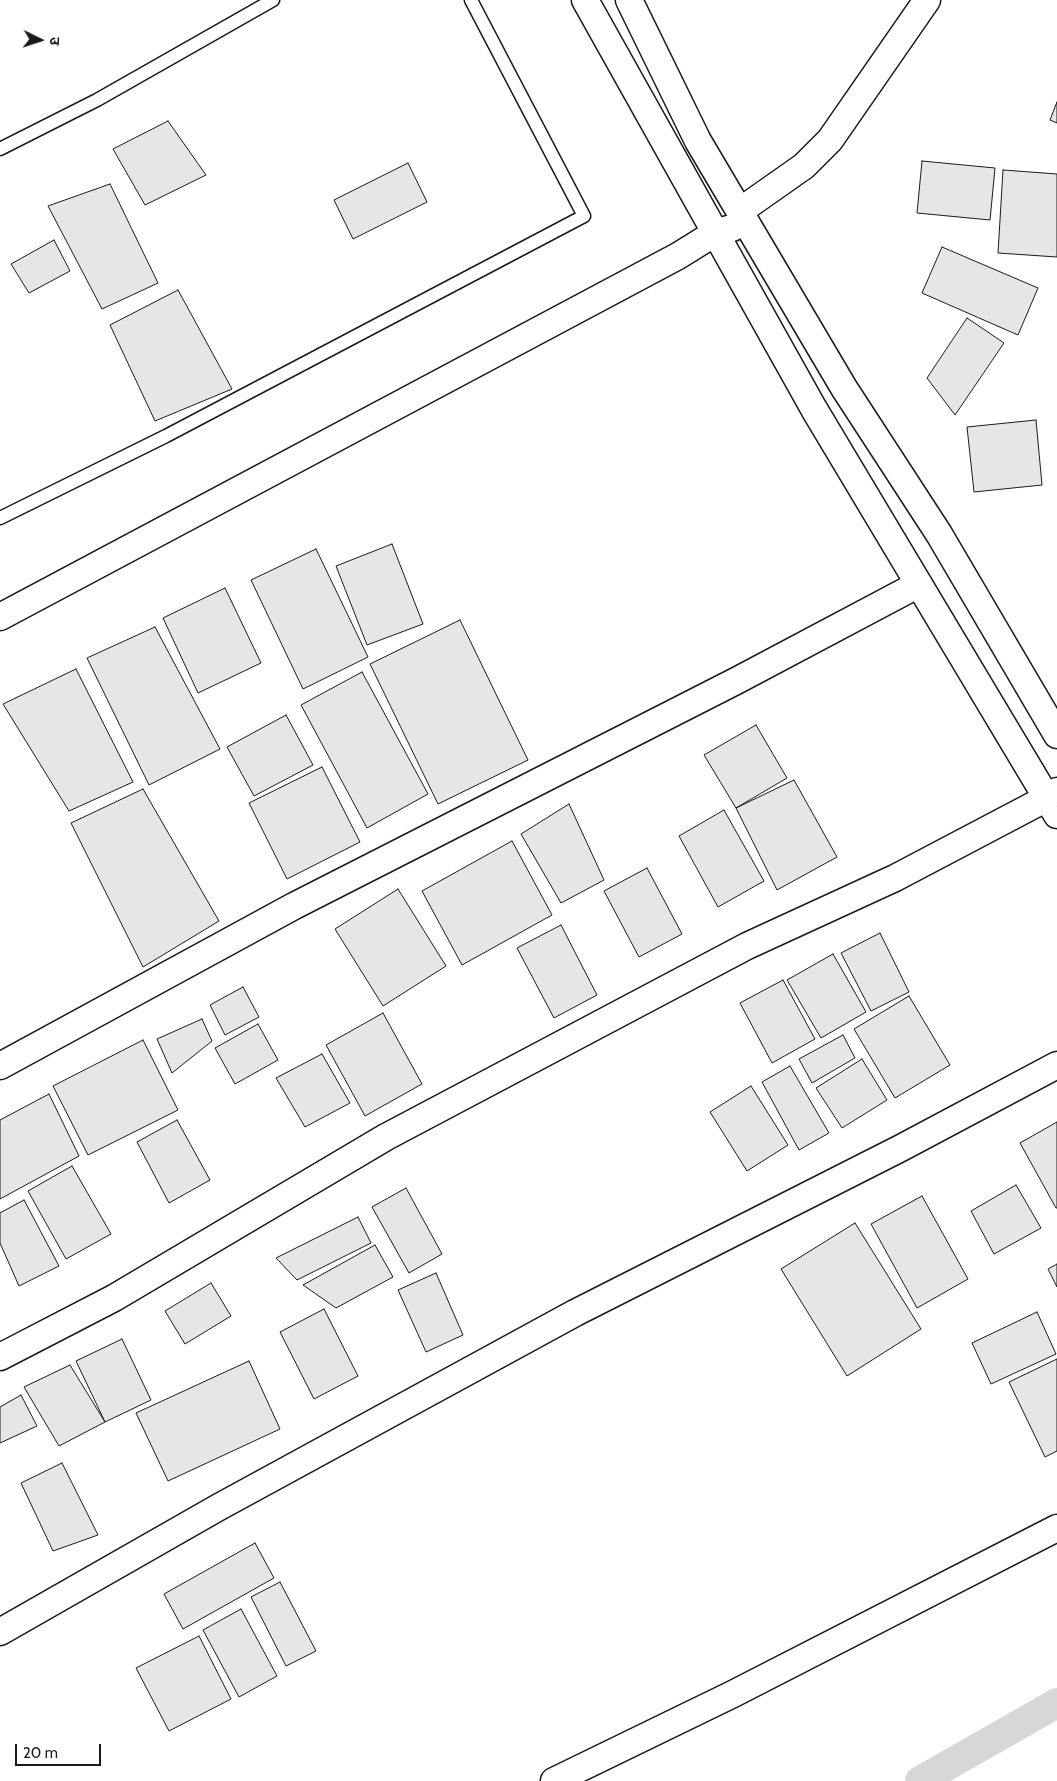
<!DOCTYPE html>
<meta charset="utf-8">
<style>
body{margin:0}
#map{position:relative;width:1057px;height:1781px;overflow:hidden;background:#fff;font-family:Cabin,"Noto Sans Devanagari",sans-serif}
canvas{display:block}
.north{position:absolute;left:15px;top:15px;width:50px;height:50px;-webkit-text-stroke:4px #fff;paint-order:stroke;rotate:94deg;font-size:14px;font-weight:700;line-height:20px;text-align:center;color:#1a1a1a}
.north::after{content:'';display:block;margin:auto;width:18px;height:22px;background:#1a1a1a;clip-path:polygon(50% 0,100% 100%,50% 72%,0 100%)}
.scale{position:absolute;left:15px;top:1744px;width:86px;height:22px;box-sizing:border-box;border:2px solid #1a1a1a;border-top:0;padding-left:6px;font-size:15px;line-height:18px;white-space:nowrap;color:#1a1a1a;-webkit-text-stroke:4px #fff;paint-order:stroke}
</style>
<div id="map">
<canvas width="1057" height="1781"></canvas>
<div class="north">उ</div>
<div class="scale">20 m</div>
</div>
<script>
const context = document.querySelector('canvas').getContext('2d');
context.lineJoin = 'round';
function shape(rows) {
  const path = new Path2D();
  for (const r of rows) {
    path.moveTo(r[0], r[1]);
    for (let i = 2; i < r.length; i += 2) path.lineTo(r[i], r[i + 1]);
  }
  return path;
}
function stroke(path, color, width, dash) {
  context.strokeStyle = color;
  context.lineWidth = width;
  context.lineCap = dash ? 'butt' : 'round';
  context.setLineDash(dash || []);
  context.stroke(path);
}
function fillPath(path, color) {
  context.fillStyle = color;
  context.fill(path, 'evenodd');
}
stroke(shape([
 [920,1781,1057,1703]
]), '#d7d7d7', 30);
const building = shape([
 [1057,102,1057,123,1050,120,1057,102],
 [168,121,206,175,145,205,113,149,168,121],
 [922,161,995,168,990,220,917,213,922,161],
 [408,163,427,202,353,239,334,200,408,163],
 [1003,170,1057,174,1057,257,998,253,1003,170],
 [110,184,158,283,102,309,48,206,110,184],
 [54,240,70,271,29,293,11,264,54,240],
 [942,247,1038,288,1018,335,922,293,942,247],
 [178,290,232,389,155,421,110,325,178,290],
 [967,318,1004,343,955,415,927,378,967,318],
 [1036,420,1042,485,974,492,967,427,1036,420],
 [392,544,423,624,367,645,336,566,392,544],
 [316,549,368,657,303,689,251,580,316,549],
 [225,588,261,663,198,693,163,618,225,588],
 [460,620,528,760,438,804,370,664,460,620],
 [155,627,220,749,149,785,87,658,155,627],
 [76,669,133,782,69,811,3,704,76,669],
 [362,672,428,794,367,828,301,705,362,672],
 [286,715,313,765,254,796,227,747,286,715],
 [756,725,787,778,736,808,704,755,756,725],
 [322,767,360,842,287,879,249,803,322,767],
 [794,780,837,857,777,890,736,808,794,780],
 [143,789,219,921,143,967,71,823,143,789],
 [569,804,604,880,561,903,521,834,569,804],
 [724,810,764,881,718,907,679,836,724,810],
 [512,841,552,915,462,965,422,891,512,841],
 [647,868,682,934,639,957,604,891,647,868],
 [398,889,446,966,383,1006,335,929,398,889],
 [561,925,597,995,554,1018,517,948,561,925],
 [880,933,909,992,871,1011,841,953,880,933],
 [833,954,866,1012,821,1038,787,980,833,954],
 [783,980,815,1039,772,1063,740,1003,783,980],
 [243,987,259,1017,225,1035,210,1005,243,987],
 [909,996,950,1065,895,1098,854,1029,909,996],
 [383,1013,422,1084,365,1116,326,1045,383,1013],
 [202,1019,212,1041,172,1073,157,1039,202,1019],
 [258,1024,278,1060,235,1084,215,1048,258,1024],
 [843,1035,855,1058,812,1083,799,1059,843,1035],
 [143,1040,178,1110,88,1155,53,1086,143,1040],
 [322,1054,350,1103,305,1127,276,1078,322,1054],
 [862,1059,887,1100,842,1128,816,1088,862,1059],
 [790,1066,829,1133,799,1150,762,1082,790,1066],
 [751,1086,788,1145,747,1171,710,1112,751,1086],
 [49,1094,79,1156,0,1199,0,1120,49,1094],
 [177,1120,210,1180,169,1203,137,1142,177,1120],
 [1057,1122,1057,1208,1056,1208,1020,1143,1057,1122],
 [72,1166,111,1234,66,1259,28,1191,72,1166],
 [1016,1185,1041,1228,994,1254,971,1211,1016,1185],
 [406,1188,442,1254,409,1273,372,1207,406,1188],
 [922,1196,968,1279,917,1308,871,1224,922,1196],
 [24,1200,59,1266,19,1286,0,1243,0,1213,24,1200],
 [358,1217,371,1243,297,1280,276,1258,358,1217],
 [855,1223,921,1329,847,1376,781,1269,855,1223],
 [375,1245,393,1277,336,1308,303,1285,375,1245],
 [1057,1264,1057,1287,1048,1269,1057,1264],
 [436,1273,463,1335,426,1352,398,1290,436,1273],
 [211,1283,231,1316,185,1344,165,1311,211,1283],
 [324,1309,358,1376,314,1399,280,1332,324,1309],
 [1037,1312,1056,1354,991,1384,972,1343,1037,1312],
 [122,1339,151,1400,105,1422,76,1361,122,1339],
 [1057,1359,1057,1451,1045,1457,1009,1382,1057,1359],
 [249,1361,280,1429,168,1481,136,1413,249,1361],
 [70,1365,105,1422,59,1446,24,1387,70,1365],
 [21,1395,37,1426,0,1443,0,1407,21,1395],
 [62,1463,98,1535,53,1551,21,1483,62,1463],
 [255,1543,274,1578,183,1629,164,1594,255,1543],
 [280,1582,316,1651,286,1666,251,1597,280,1582],
 [241,1609,277,1676,239,1697,203,1630,241,1609],
 [199,1636,231,1699,169,1731,136,1668,199,1636]
]);
fillPath(building, '#e6e6e6');
stroke(building, '#1a1a1a', 1);
const lane = shape([
 [0,149,97,100,273,0],
 [0,518,166,436,584,216,471,0]
]);
const street = shape([
 [585,0,814,409,1057,815],
 [629,0,698,141,844,388,939,534,1057,735],
 [740,211,804,166,830,140,927,0],
 [0,617,678,256,715,233,732,228],
 [0,1066,294,906,736,681,919,584],
 [0,1357,114,1298,386,1137,747,946,895,878,1047,798,1057,791],
 [0,1632,219,1507,575,1313,901,1148,1057,1065],
 [554,1781,733,1694,1057,1528]
]);
stroke(lane, '#1a1a1a', 15);
stroke(street, '#1a1a1a', 29);
stroke(lane, '#fff', 12);
stroke(street, '#fff', 26);
</script>
